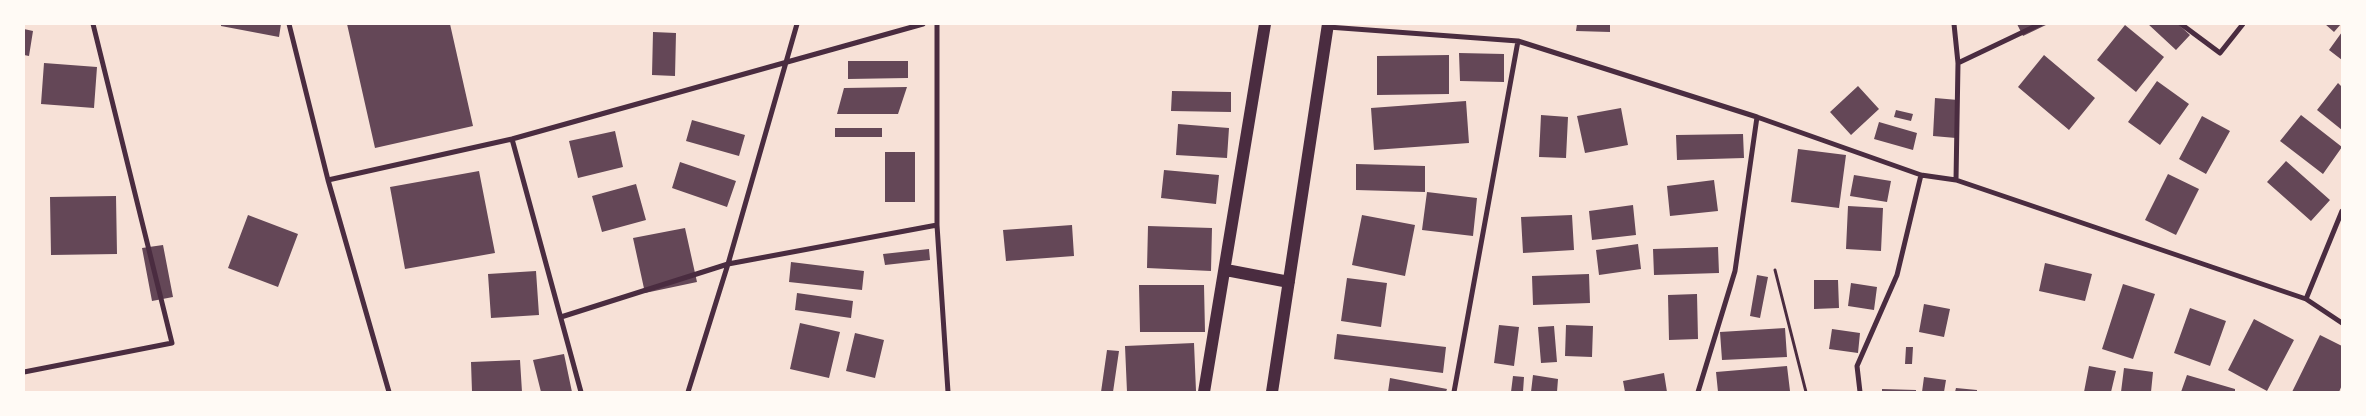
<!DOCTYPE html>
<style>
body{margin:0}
#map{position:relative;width:2366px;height:416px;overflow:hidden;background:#f7e1d7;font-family:"PT Sans",sans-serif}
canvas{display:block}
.frame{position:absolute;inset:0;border:25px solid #fffaf5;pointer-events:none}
</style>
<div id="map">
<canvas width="2366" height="416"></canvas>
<div class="frame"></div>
</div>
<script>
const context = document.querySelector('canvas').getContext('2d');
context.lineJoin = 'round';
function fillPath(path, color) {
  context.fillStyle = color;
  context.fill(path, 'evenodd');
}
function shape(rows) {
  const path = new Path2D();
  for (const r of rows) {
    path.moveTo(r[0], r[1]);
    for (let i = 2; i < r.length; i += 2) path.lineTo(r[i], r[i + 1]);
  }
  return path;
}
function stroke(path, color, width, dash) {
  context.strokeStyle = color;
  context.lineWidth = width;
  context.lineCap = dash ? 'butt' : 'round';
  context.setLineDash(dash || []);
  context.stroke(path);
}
fillPath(shape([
 [221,24,281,24,279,37,221,26],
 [347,24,450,24,473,126,375,148],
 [1577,24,1610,24,1610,32,1576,31],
 [2017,24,2048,24,2023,36],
 [2148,24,2178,24,2190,35,2176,50],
 [2325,24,2341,24,2334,32],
 [2125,25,2164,57,2136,92,2097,60],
 [24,29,33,31,29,56,24,55],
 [653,32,676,33,675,76,652,75],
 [2342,32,2342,60,2329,50],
 [1459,53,1504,54,1504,82,1460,81],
 [1449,55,1449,94,1377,95,1377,56],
 [2044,55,2095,98,2069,130,2018,87],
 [848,61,908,61,908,78,848,79],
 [44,63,97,67,94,108,41,104],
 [2157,81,2189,104,2160,145,2128,122],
 [2338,83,2342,87,2342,130,2317,110],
 [1858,86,1879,109,1851,135,1830,112],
 [907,87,898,114,837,114,844,88],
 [1172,91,1231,92,1231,112,1171,111],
 [1935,98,1958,100,1956,138,1933,136],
 [1466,101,1469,143,1374,150,1371,108],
 [1621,108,1628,145,1585,153,1577,116],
 [1896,110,1913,114,1911,121,1894,117],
 [1541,115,1568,117,1566,158,1539,157],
 [2301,115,2342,147,2323,174,2280,141],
 [2202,116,2230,131,2206,174,2179,159],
 [692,120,745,135,739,156,686,141],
 [1879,122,1917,133,1913,150,1874,139],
 [1178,124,1229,128,1227,158,1176,155],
 [835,128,882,128,882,137,835,137],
 [615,131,623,167,578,178,569,141],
 [1743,134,1744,158,1677,160,1676,135],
 [1798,149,1846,155,1839,208,1791,202],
 [885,152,915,152,915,202,885,202],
 [2286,161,2330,200,2311,221,2267,182],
 [680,162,736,181,727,207,672,188],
 [1356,164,1425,166,1425,192,1356,190],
 [1164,170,1219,175,1216,204,1161,198],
 [479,171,495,253,405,269,390,187],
 [2168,174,2199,189,2176,235,2145,220],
 [1854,175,1891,181,1887,202,1850,196],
 [1714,180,1718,211,1670,216,1667,186],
 [636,184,646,220,602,232,592,196],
 [1427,192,1477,198,1473,236,1422,230],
 [116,196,117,254,51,255,50,197],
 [1633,205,1636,235,1592,240,1589,211],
 [1848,206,1883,208,1881,251,1846,249],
 [248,215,298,234,278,287,228,268],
 [1362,215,1415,225,1405,276,1352,265],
 [1572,215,1574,250,1523,253,1521,217],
 [1072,225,1074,256,1006,261,1003,230],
 [1148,226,1212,228,1211,271,1147,268],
 [685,228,697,282,645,293,633,238],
 [1638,244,1641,269,1599,275,1596,250],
 [163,245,173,297,152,301,142,248],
 [1718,247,1719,273,1654,275,1653,249],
 [929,249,930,260,885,265,883,254],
 [791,262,864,271,862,290,789,282],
 [2045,263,2092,274,2085,301,2039,291],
 [536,271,539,315,491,318,488,274],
 [1589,274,1590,303,1533,305,1532,276],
 [1757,275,1768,277,1760,318,1750,316],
 [1347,278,1387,283,1381,327,1341,321],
 [1814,280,1838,280,1839,308,1814,309],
 [1851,283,1877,287,1874,310,1848,306],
 [2123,284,2155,294,2133,359,2102,349],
 [1139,285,1204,285,1205,332,1140,332],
 [797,293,853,301,851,318,795,310],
 [1697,294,1698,339,1669,340,1668,295],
 [1924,304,1950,309,1944,337,1919,332],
 [2190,308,2226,321,2210,366,2174,353],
 [2254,319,2294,340,2267,391,2228,370],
 [800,323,840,332,829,378,790,369],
 [1499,325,1519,327,1514,366,1494,363],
 [1566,325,1593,326,1592,357,1565,356],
 [1554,326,1557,362,1541,363,1538,327],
 [1785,328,1787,357,1722,360,1720,332],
 [1832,329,1860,333,1858,353,1829,349],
 [855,333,884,340,875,378,846,371],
 [1337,334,1446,347,1443,373,1334,359],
 [2320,335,2342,346,2342,385,2339,392,2292,392],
 [1194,343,1196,391,1127,392,1125,346],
 [1906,347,1913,347,1912,364,1905,364],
 [1107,350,1119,351,1113,392,1101,392],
 [564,354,572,392,541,392,533,360],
 [520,360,522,392,472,392,471,362],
 [1787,366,1790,391,1718,392,1716,372],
 [2089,366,2116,371,2111,392,2084,392],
 [2124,368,2153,372,2151,392,2121,392],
 [1664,373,1667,392,1625,392,1623,381],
 [1533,375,1558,379,1557,392,1531,392],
 [2187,375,2235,389,2235,392,2181,392],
 [1513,376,1524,377,1523,392,1511,392],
 [1924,377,1946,380,1944,392,1922,392],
 [1390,378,1447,389,1446,392,1388,392],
 [1956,388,1977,390,1977,392,1955,392],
 [1882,389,1916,390,1916,392,1882,392]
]), '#644757');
stroke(shape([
 [1775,270,1806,392]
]), '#4a2c40', 3);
stroke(shape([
 [289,24,328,180,389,392],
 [937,24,937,225,948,392],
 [1954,24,1958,63,1956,180],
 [2181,24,2220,53,2243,24],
 [1328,27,1518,41,1757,117,1921,175,1956,180,2306,299,2342,323],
 [1958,63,2040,24],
 [512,139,581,392],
 [328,180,512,139,923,24],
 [2306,299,2342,211],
 [561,317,728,264,937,225],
 [24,372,172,343,93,24],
 [688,392,728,264,797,24],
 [1454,392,1518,41],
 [1698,392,1735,271,1757,117],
 [1860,392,1857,366,1897,275,1921,175]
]), '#4a2c40', 5);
stroke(shape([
 [1226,270,1289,282],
 [1204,392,1265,24],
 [1272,392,1328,24]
]), '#4a2c40', 12);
</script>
